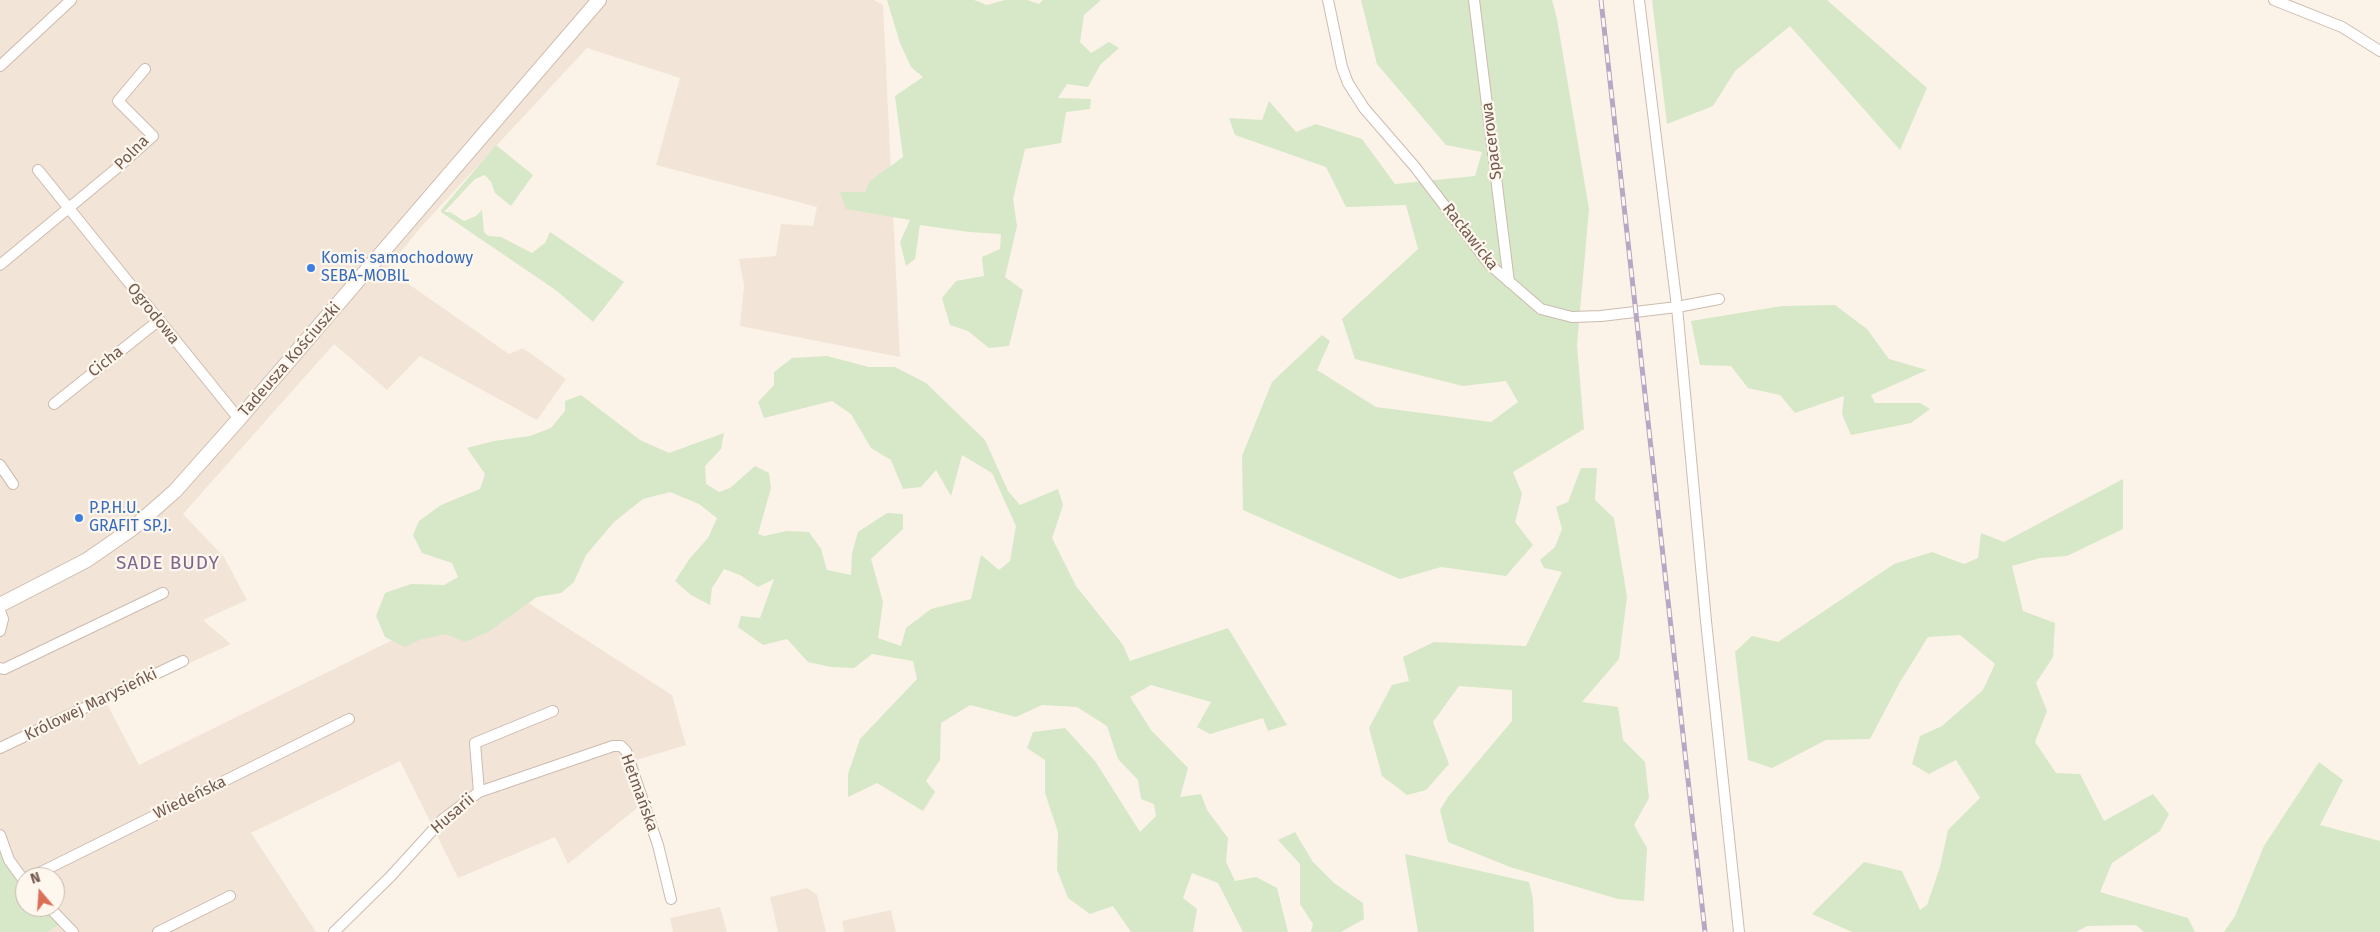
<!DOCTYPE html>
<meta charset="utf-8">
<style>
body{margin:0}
#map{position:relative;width:2380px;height:932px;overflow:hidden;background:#fbf3e8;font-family:"Fira Sans",sans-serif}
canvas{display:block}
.north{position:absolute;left:15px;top:867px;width:50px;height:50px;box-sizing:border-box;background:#fef7ee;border:1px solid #c6b8ae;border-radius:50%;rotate:342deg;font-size:14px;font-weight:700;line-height:20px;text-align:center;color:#735a4e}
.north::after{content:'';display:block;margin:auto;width:18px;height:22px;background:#db7057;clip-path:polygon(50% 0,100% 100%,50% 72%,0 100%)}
</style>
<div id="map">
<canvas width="2380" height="932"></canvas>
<div class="north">N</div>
</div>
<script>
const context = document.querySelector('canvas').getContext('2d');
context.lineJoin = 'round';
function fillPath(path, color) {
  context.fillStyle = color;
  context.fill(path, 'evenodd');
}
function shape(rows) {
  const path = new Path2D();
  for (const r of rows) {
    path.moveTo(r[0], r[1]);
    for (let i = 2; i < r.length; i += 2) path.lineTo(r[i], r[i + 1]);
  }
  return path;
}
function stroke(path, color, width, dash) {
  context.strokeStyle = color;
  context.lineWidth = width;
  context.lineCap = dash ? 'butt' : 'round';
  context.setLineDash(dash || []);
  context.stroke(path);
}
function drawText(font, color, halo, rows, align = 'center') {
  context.font = font + ' "Fira Sans",sans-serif';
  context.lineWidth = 4.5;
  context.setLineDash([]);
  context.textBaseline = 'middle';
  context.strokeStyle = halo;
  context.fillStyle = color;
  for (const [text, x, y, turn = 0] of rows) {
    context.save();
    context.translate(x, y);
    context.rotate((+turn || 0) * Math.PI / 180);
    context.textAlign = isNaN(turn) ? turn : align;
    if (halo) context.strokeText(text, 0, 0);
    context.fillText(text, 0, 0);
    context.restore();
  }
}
fillPath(shape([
 [0,0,874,0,883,5,900,357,740,326,744,285,739,259,776,256,781,224,813,226,817,207,656,165,680,78,587,48,420,228,387,269,509,354,523,348,566,379,537,420,420,356,387,390,334,344,183,514,224,557,247,600,203,620,231,644,106,702,139,765,502,586,672,695,686,745,637,760,647,800,568,864,555,837,458,878,400,761,251,833,316,932,48,932,58,925,0,932],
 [25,877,55,877,55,907,25,907],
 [807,888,817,895,826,932,778,932,770,897],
 [720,907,727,932,673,932,670,918],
 [891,910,896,932,844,932,842,921]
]), '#f2e5d7');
fillPath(shape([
 [887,0,974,0,987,5,1005,0,1027,0,1039,4,1043,0,1101,0,1084,15,1080,42,1091,53,1109,42,1119,48,1100,65,1088,87,1067,84,1058,98,1091,99,1090,109,1066,112,1061,143,1025,149,1013,199,1017,226,1005,277,1023,290,1009,346,989,348,968,331,950,325,942,298,956,281,984,276,982,257,1000,249,1001,234,969,232,920,225,915,259,906,266,900,242,910,220,846,209,840,192,865,192,870,181,903,157,895,96,923,77,911,67,900,43],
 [1361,0,1552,0,1557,19,1589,209,1577,345,1584,429,1513,472,1522,494,1515,522,1533,545,1506,576,1441,567,1400,579,1243,510,1242,456,1272,382,1322,335,1330,341,1317,370,1376,407,1491,422,1518,402,1506,381,1463,386,1355,359,1342,319,1418,249,1406,205,1346,207,1326,167,1235,135,1229,118,1262,120,1269,101,1296,132,1316,124,1362,139,1395,184,1475,176,1482,152,1446,145,1377,64],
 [1652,0,1827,0,1927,88,1900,150,1790,26,1735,71,1713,106,1667,124],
 [496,145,533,175,511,206,495,193,491,182,485,175,475,179,444,212,450,212,464,221,476,216,482,210,484,232,488,236,501,237,532,253,545,243,550,232,624,282,593,322,557,291,441,212,441,210],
 [1835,305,1867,329,1889,359,1927,370,1871,395,1875,403,1920,403,1930,409,1911,423,1851,435,1842,414,1844,396,1795,413,1780,395,1748,388,1731,366,1700,365,1691,321,1782,306],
 [827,356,869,367,895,367,926,383,985,440,1008,491,1020,505,1058,489,1063,505,1052,538,1076,586,1123,645,1130,661,1228,628,1287,725,1268,731,1263,718,1210,734,1197,727,1211,702,1151,685,1130,697,1151,730,1188,768,1180,797,1201,794,1207,810,1228,838,1226,862,1235,881,1256,877,1277,888,1288,932,1243,932,1218,883,1192,873,1183,898,1197,909,1193,932,1131,932,1113,906,1090,914,1068,898,1057,870,1058,832,1045,793,1045,760,1027,748,1033,732,1065,728,1095,761,1140,832,1156,816,1154,804,1141,799,1138,780,1118,759,1107,726,1077,707,1042,705,1016,717,970,705,941,723,940,760,926,781,935,792,923,811,877,783,848,797,848,774,860,739,917,679,913,661,872,654,854,668,831,667,808,662,787,639,763,645,738,627,741,616,760,618,774,579,758,587,740,575,724,569,712,588,710,605,691,595,675,581,690,558,708,538,717,518,699,504,670,492,643,499,614,522,586,555,574,582,561,593,537,597,488,632,465,642,446,634,419,640,405,647,385,637,376,616,385,593,411,584,444,585,458,577,452,563,422,553,413,535,419,521,441,505,480,489,485,474,467,448,494,441,530,436,551,428,565,411,565,401,581,395,640,440,669,453,724,433,721,449,705,466,706,484,719,492,730,488,755,466,769,473,771,488,758,534,764,536,787,531,809,532,821,549,827,570,851,575,852,553,858,532,887,513,903,514,903,529,871,559,883,602,878,638,901,646,906,628,931,609,971,599,981,555,999,570,1010,561,1016,526,992,473,962,455,951,496,936,470,921,487,903,489,891,460,871,448,851,414,832,401,764,418,758,402,774,385,774,372,792,358],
 [1581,468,1597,468,1595,500,1614,518,1627,597,1619,659,1582,702,1618,707,1623,740,1645,762,1649,798,1634,825,1647,848,1644,901,1618,899,1510,867,1448,842,1440,810,1448,797,1512,721,1512,690,1459,686,1433,722,1449,764,1426,790,1407,795,1382,776,1369,728,1392,685,1409,681,1403,657,1434,642,1526,646,1562,572,1544,568,1540,560,1555,547,1562,529,1556,507,1568,502],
 [2123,479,2123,529,2067,556,2040,558,2012,566,2023,611,2055,623,2053,657,2036,683,2047,711,2035,742,2056,773,2080,774,2104,821,2153,794,2169,814,2160,831,2112,863,2100,892,2188,918,2195,932,2144,932,2136,925,2087,926,2076,932,1852,932,1812,914,1864,862,1902,871,1920,910,1927,905,1940,867,1948,830,1980,798,1956,760,1929,774,1912,764,1920,736,1942,726,1983,690,1995,664,1960,635,1928,637,1900,682,1870,739,1826,740,1772,768,1748,760,1735,652,1752,636,1778,642,1894,564,1932,552,1964,564,1978,558,1981,533,2004,542],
 [2319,762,2343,780,2320,825,2380,841,2380,932,2224,932,2235,916,2264,846],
 [1295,832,1313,862,1334,883,1363,903,1364,919,1341,932,1311,932,1313,924,1300,904,1300,864,1278,840],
 [0,850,25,881,25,907,46,907,60,924,48,932,0,932],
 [1405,854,1529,882,1533,899,1534,932,1418,932]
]), '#d6e8c7');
const minor = shape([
 [1328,0,1342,67,1348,83,1364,108,1415,167,1490,265,1541,309,1572,317,1601,316,1677,307,1719,299],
 [1474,0,1509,282],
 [1639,0,1677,307,1706,621,1739,932],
 [2274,0,2342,27,2380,51],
 [0,66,71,0],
 [38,170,239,419],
 [0,265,117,168,153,136,118,101,145,69],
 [54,404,158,321],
 [0,465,13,484],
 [0,611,3,619,0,631],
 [0,668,4,669,163,593],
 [0,748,183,661],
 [479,792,475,743,553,711],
 [0,835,9,860,25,882],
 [31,877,349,719],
 [49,907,73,932],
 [158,932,230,896],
 [334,932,390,877,442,820,479,792,613,746,621,746,626,751,658,845,671,899]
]);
const secondary = shape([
 [0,605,87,560,133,528,175,491,239,419,599,0]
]);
stroke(minor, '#ccbbaf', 12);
stroke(secondary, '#cfbbad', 16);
stroke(minor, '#fff', 10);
stroke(secondary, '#fff', 14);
const rail = shape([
 [1601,0,1705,932]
]);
stroke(rail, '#b6a7c4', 5);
stroke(rail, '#fef7ee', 3, [9]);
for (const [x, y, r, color] of [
 [311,268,5,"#3f7fe0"],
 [79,518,5,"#3f7fe0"]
]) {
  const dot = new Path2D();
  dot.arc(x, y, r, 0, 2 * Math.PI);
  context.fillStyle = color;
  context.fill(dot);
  stroke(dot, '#fef7ee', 2);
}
drawText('16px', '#735a4e', '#fef7ee', [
 ["Spacerowa",1492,141,-97],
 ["Polna",132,153,-45],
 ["Racławicka",1470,237,52],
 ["Ogrodowa",153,314,51],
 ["Tadeusza Kościuszki",290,360,-49],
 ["Cicha",106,362,-38],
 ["Królowej Marysieńki",91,705,-26],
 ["Hetmańska",639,793,70],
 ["Wiedeńska",190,798,-26],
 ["Husarii",453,814,-41]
]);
drawText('16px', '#366cbe', '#fef7ee', [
 ["Komis samochodowy",321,259],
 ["SEBA-MOBIL",321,277],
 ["P.P.H.U.",89,509],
 ["GRAFIT SP.J.",89,527]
], 'left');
context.letterSpacing = '1px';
drawText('19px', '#80668f', '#fef7ee', [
 ["SADE BUDY",168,564]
]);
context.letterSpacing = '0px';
</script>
